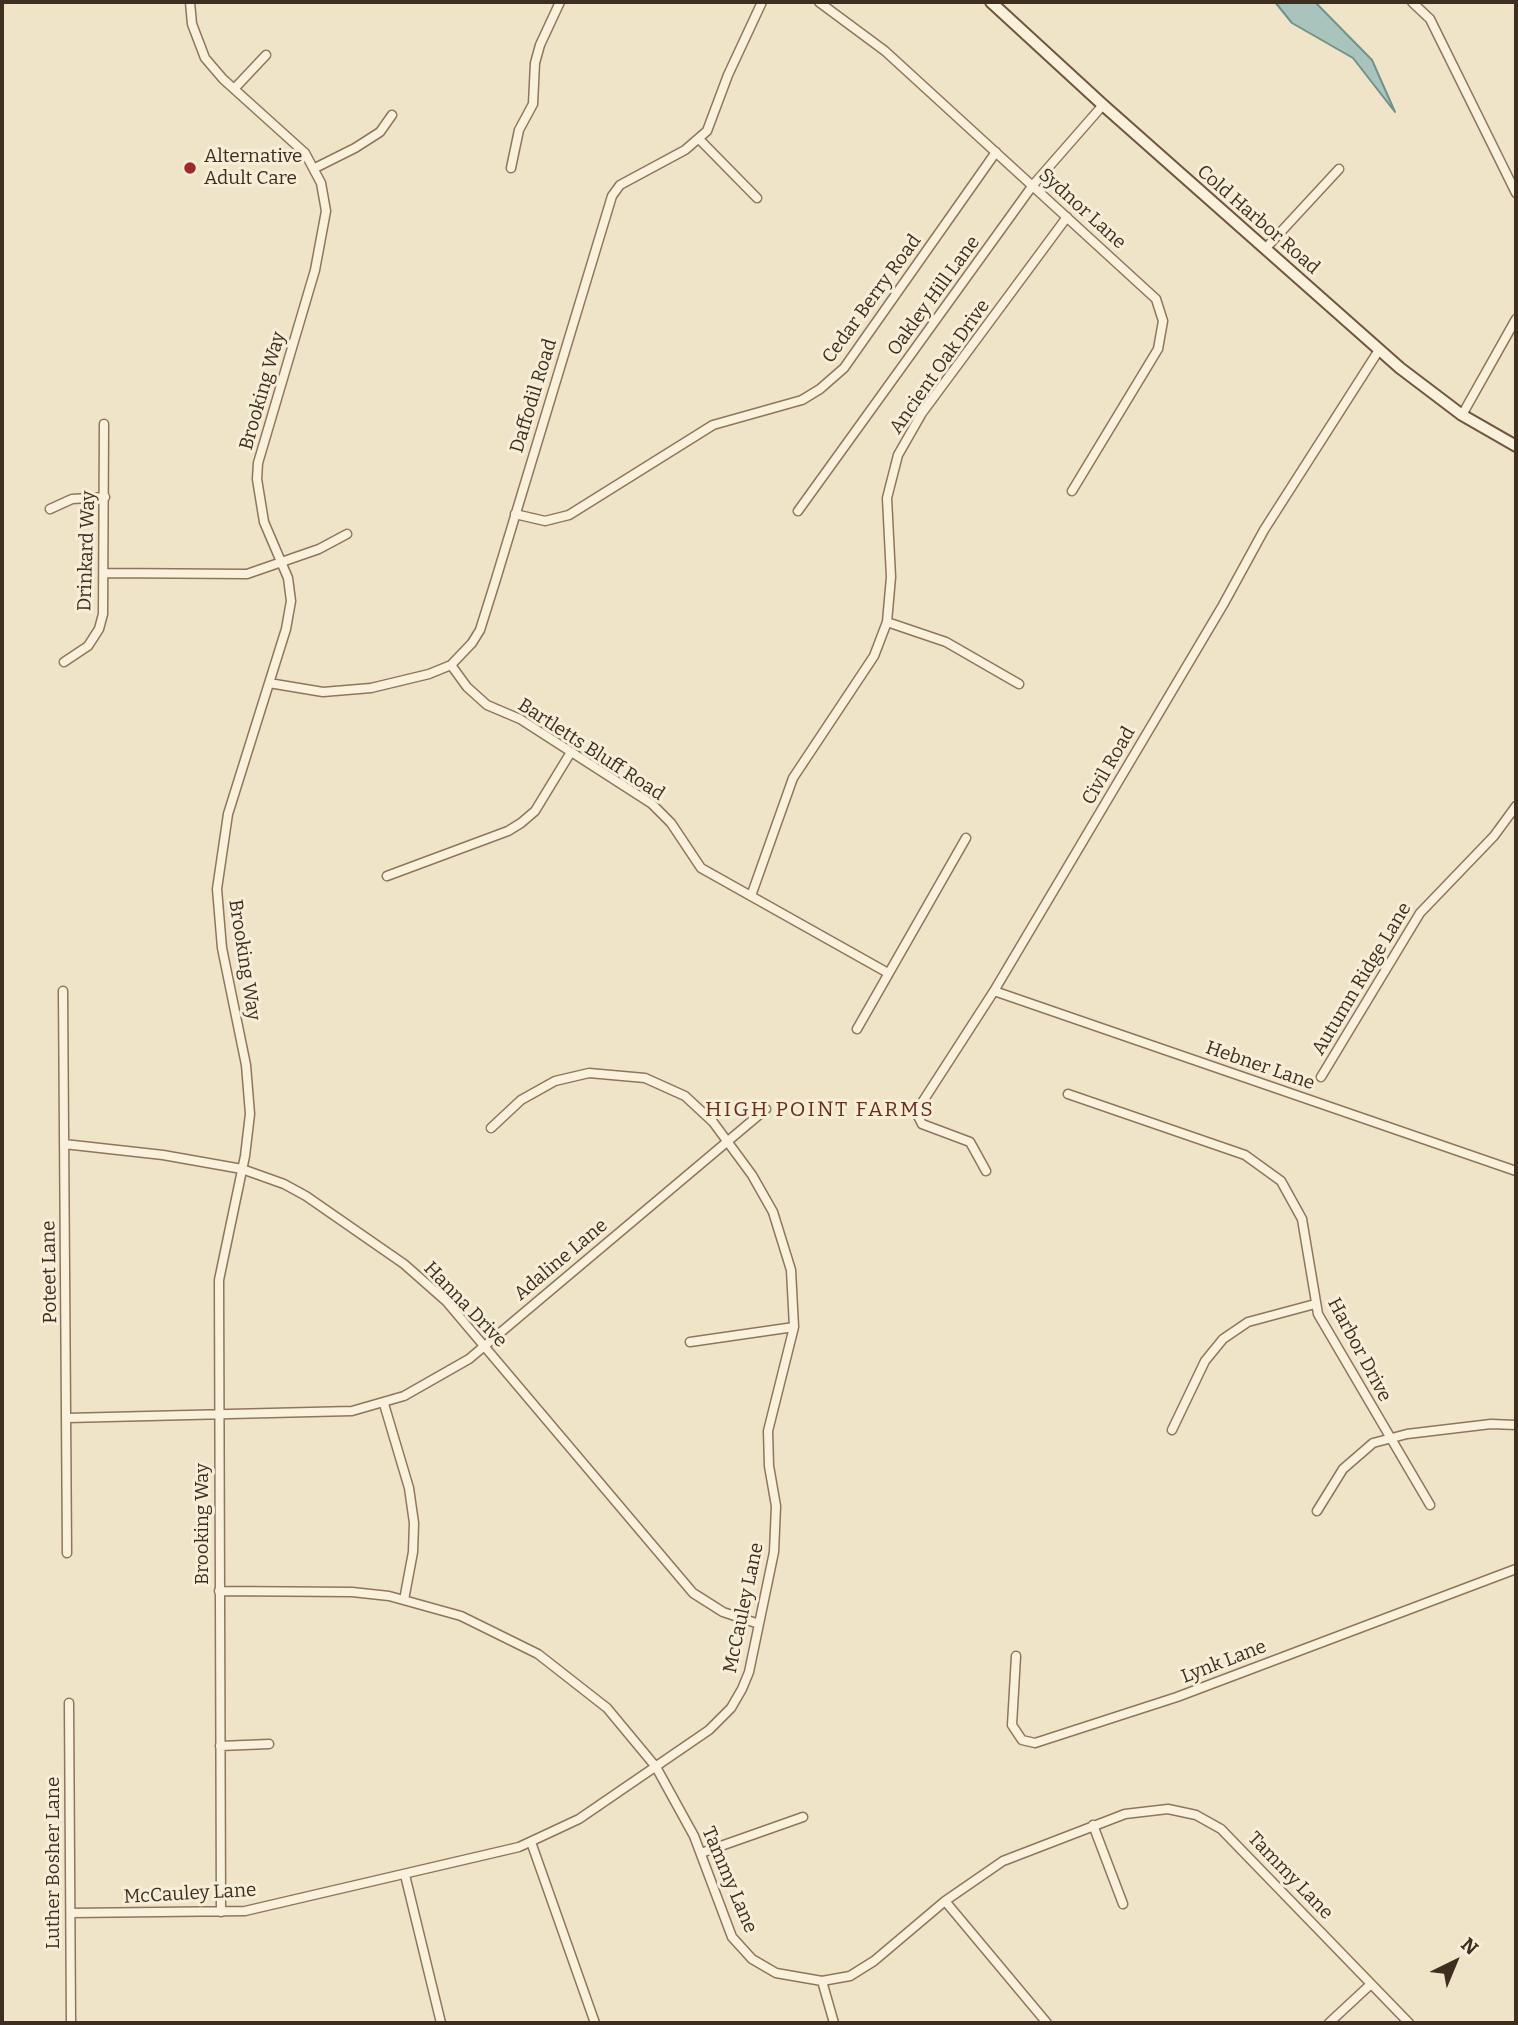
<!DOCTYPE html>
<style>
body{margin:0}
#map{position:relative;width:1518px;height:2025px;overflow:hidden;background:#f0e4c8;font-family:Bitter,serif}
canvas{display:block}
.frame{position:absolute;inset:0;border:4px solid #3d2e20;pointer-events:none}
.north{position:absolute;left:1420px;top:1927px;width:70px;height:70px;-webkit-text-stroke:5px #f7eed8;paint-order:stroke;rotate:43deg;font-size:19px;font-weight:700;line-height:28px;text-align:center;color:#3d2e20}
.north::after{content:'';display:block;margin:auto;width:24px;height:32px;background:#3d2e20;clip-path:polygon(50% 0,100% 100%,50% 72%,0 100%)}
</style>
<div id="map">
<canvas width="1518" height="2025"></canvas>
<div class="frame"></div>
<div class="north">N</div>
</div>
<script>
const context = document.querySelector('canvas').getContext('2d');
context.lineJoin = 'round';
function fillPath(path, color) {
  context.fillStyle = color;
  context.fill(path, 'evenodd');
}
function shape(rows) {
  const path = new Path2D();
  for (const r of rows) {
    path.moveTo(r[0], r[1]);
    for (let i = 2; i < r.length; i += 2) path.lineTo(r[i], r[i + 1]);
  }
  return path;
}
function stroke(path, color, width, dash) {
  context.strokeStyle = color;
  context.lineWidth = width;
  context.lineCap = dash ? 'butt' : 'round';
  context.setLineDash(dash || []);
  context.stroke(path);
}
function drawText(font, color, halo, rows, align = 'center') {
  context.font = font + ' Bitter,serif';
  context.lineWidth = 6;
  context.setLineDash([]);
  context.textBaseline = 'middle';
  context.strokeStyle = halo;
  context.fillStyle = color;
  for (const [text, x, y, turn = 0] of rows) {
    context.save();
    context.translate(x, y);
    context.rotate((+turn || 0) * Math.PI / 180);
    context.textAlign = isNaN(turn) ? turn : align;
    if (halo) context.strokeText(text, 0, 0);
    context.fillText(text, 0, 0);
    context.restore();
  }
}
const water = shape([
 [1275,2,1315,2,1372,60,1395,112,1353,58,1292,23,1275,2]
]);
fillPath(water, '#a9c4bc');
stroke(water, '#6f938a', 2);
const street = shape([
 [190,2,192,24,205,58,223,79,305,153,321,183,326,211,315,270,258,463,257,479,264,522,288,578,291,601,286,629,228,814,217,889,222,948,246,1065,250,1114,245,1156,219,1280,221,1912],
 [819,2,885,51,1156,299,1163,321,1158,349,1072,491],
 [1412,2,1430,19,1516,193],
 [234,89,266,55],
 [700,140,757,198],
 [315,168,355,148,380,132,392,115],
 [511,168,519,130,533,104,535,63,540,45,560,2],
 [1265,249,1339,169],
 [1462,415,1516,319],
 [50,509,72,499,105,497],
 [798,511,1033,185,1103,105],
 [515,514,545,521,569,515,713,425,802,400,820,389,844,368,996,152],
 [104,573,247,574,319,549,347,534],
 [887,622,946,642,1019,684],
 [64,662,88,646,99,629,103,614,104,424],
 [451,665,467,687,487,705,520,719,652,804,671,823,701,868,888,973],
 [269,683,323,692,371,688,429,674,451,665,472,643,480,630,496,579,612,196,620,185,685,150,707,131,728,75,762,2],
 [387,876,508,831,521,823,535,811,571,752],
 [751,896,793,778,874,656,887,622,891,577,887,498,898,455,922,413,1067,217],
 [63,991,67,1553],
 [994,991,1516,1171],
 [857,1029,966,838],
 [1321,1077,1420,913,1494,836,1516,806],
 [1068,1094,1245,1155,1281,1181,1302,1219,1318,1314,1430,1505],
 [64,1144,163,1155,242,1169,284,1184,306,1196,404,1264,446,1301,693,1593,723,1612,759,1624],
 [986,1171,970,1142,922,1124,916,1112,994,991,1223,605,1264,530,1379,350],
 [690,1342,794,1327],
 [384,1404,409,1488,414,1523,413,1552,404,1600],
 [67,1418,352,1411,404,1396,469,1359,766,1109],
 [1172,1430,1205,1361,1223,1339,1248,1322,1315,1304],
 [1317,1511,1343,1469,1373,1443,1407,1434,1491,1424,1516,1425],
 [219,1591,352,1592,389,1596,461,1616,538,1654,607,1708,656,1767,694,1836,732,1937,752,1959,776,1973,822,1981,850,1976,874,1961,945,1901,1003,1861,1125,1814,1168,1809,1196,1815,1221,1829,1409,2023],
 [1016,1656,1012,1725,1022,1740,1035,1743,1177,1697,1516,1569],
 [69,1703,71,2023],
 [220,1746,269,1744],
 [1093,1825,1123,1904],
 [531,1842,595,2023],
 [701,1853,803,1817],
 [405,1875,441,2023],
 [945,1901,1047,2023],
 [71,1913,245,1911,519,1847,579,1819,709,1730,731,1708,742,1689,749,1672,774,1552,776,1506,769,1466,768,1431,794,1327,791,1270,773,1212,752,1175,713,1122,685,1096,645,1078,589,1073,555,1081,521,1100,491,1128],
 [822,1981,834,2023],
 [1329,2023,1371,1984]
]);
const secondary = shape([
 [991,2,1103,105,1400,368,1462,415,1516,446]
]);
stroke(street, '#8d765c', 11);
stroke(secondary, '#6f573f', 14);
stroke(street, '#faf1dc', 8);
stroke(secondary, '#faf1dc', 10);
for (const [x, y, r, color] of [
 [190,168,7,"#9e2a2b"]
]) {
  const dot = new Path2D();
  dot.arc(x, y, r, 0, 2 * Math.PI);
  context.fillStyle = color;
  context.fill(dot);
  stroke(dot, '#f7eed8', 2.5);
}
drawText('19px', '#3d2e20', '#f7eed8', [
 ["Alternative",204,157],
 ["Adult Care",204,179]
], 'left');
drawText('19px', '#3d2e20', '#f7eed8', [
 ["Sydnor Lane",1082,209,42],
 ["Cold Harbor Road",1258,220,41],
 ["Oakley Hill Lane",934,296,-54],
 ["Cedar Berry Road",872,299,-54],
 ["Ancient Oak Drive",940,367,-55],
 ["Brooking Way",263,391,-74],
 ["Daffodil Road",534,396,-73],
 ["Drinkard Way",87,551,-88],
 ["Bartletts Bluff Road",591,750,33],
 ["Civil Road",1109,766,-60],
 ["Brooking Way",244,960,81],
 ["Autumn Ridge Lane",1362,979,-59],
 ["Hebner Lane",1260,1066,19],
 ["Adaline Lane",561,1260,-40],
 ["Poteet Lane",50,1272,-91],
 ["Hanna Drive",465,1305,46],
 ["Harbor Drive",1359,1350,62],
 ["Brooking Way",203,1524,-90],
 ["McCauley Lane",744,1608,-78],
 ["Lynk Lane",1224,1662,-21],
 ["Luther Bosher Lane",54,1863,-90],
 ["Tammy Lane",1290,1876,46],
 ["Tammy Lane",729,1880,67],
 ["McCauley Lane",190,1894,-3]
]);
context.letterSpacing = '2px';
drawText('21px', '#6b2e1e', '#f7eed8', [
 ["HIGH POINT FARMS",820,1110]
]);
context.letterSpacing = '0px';
</script>
